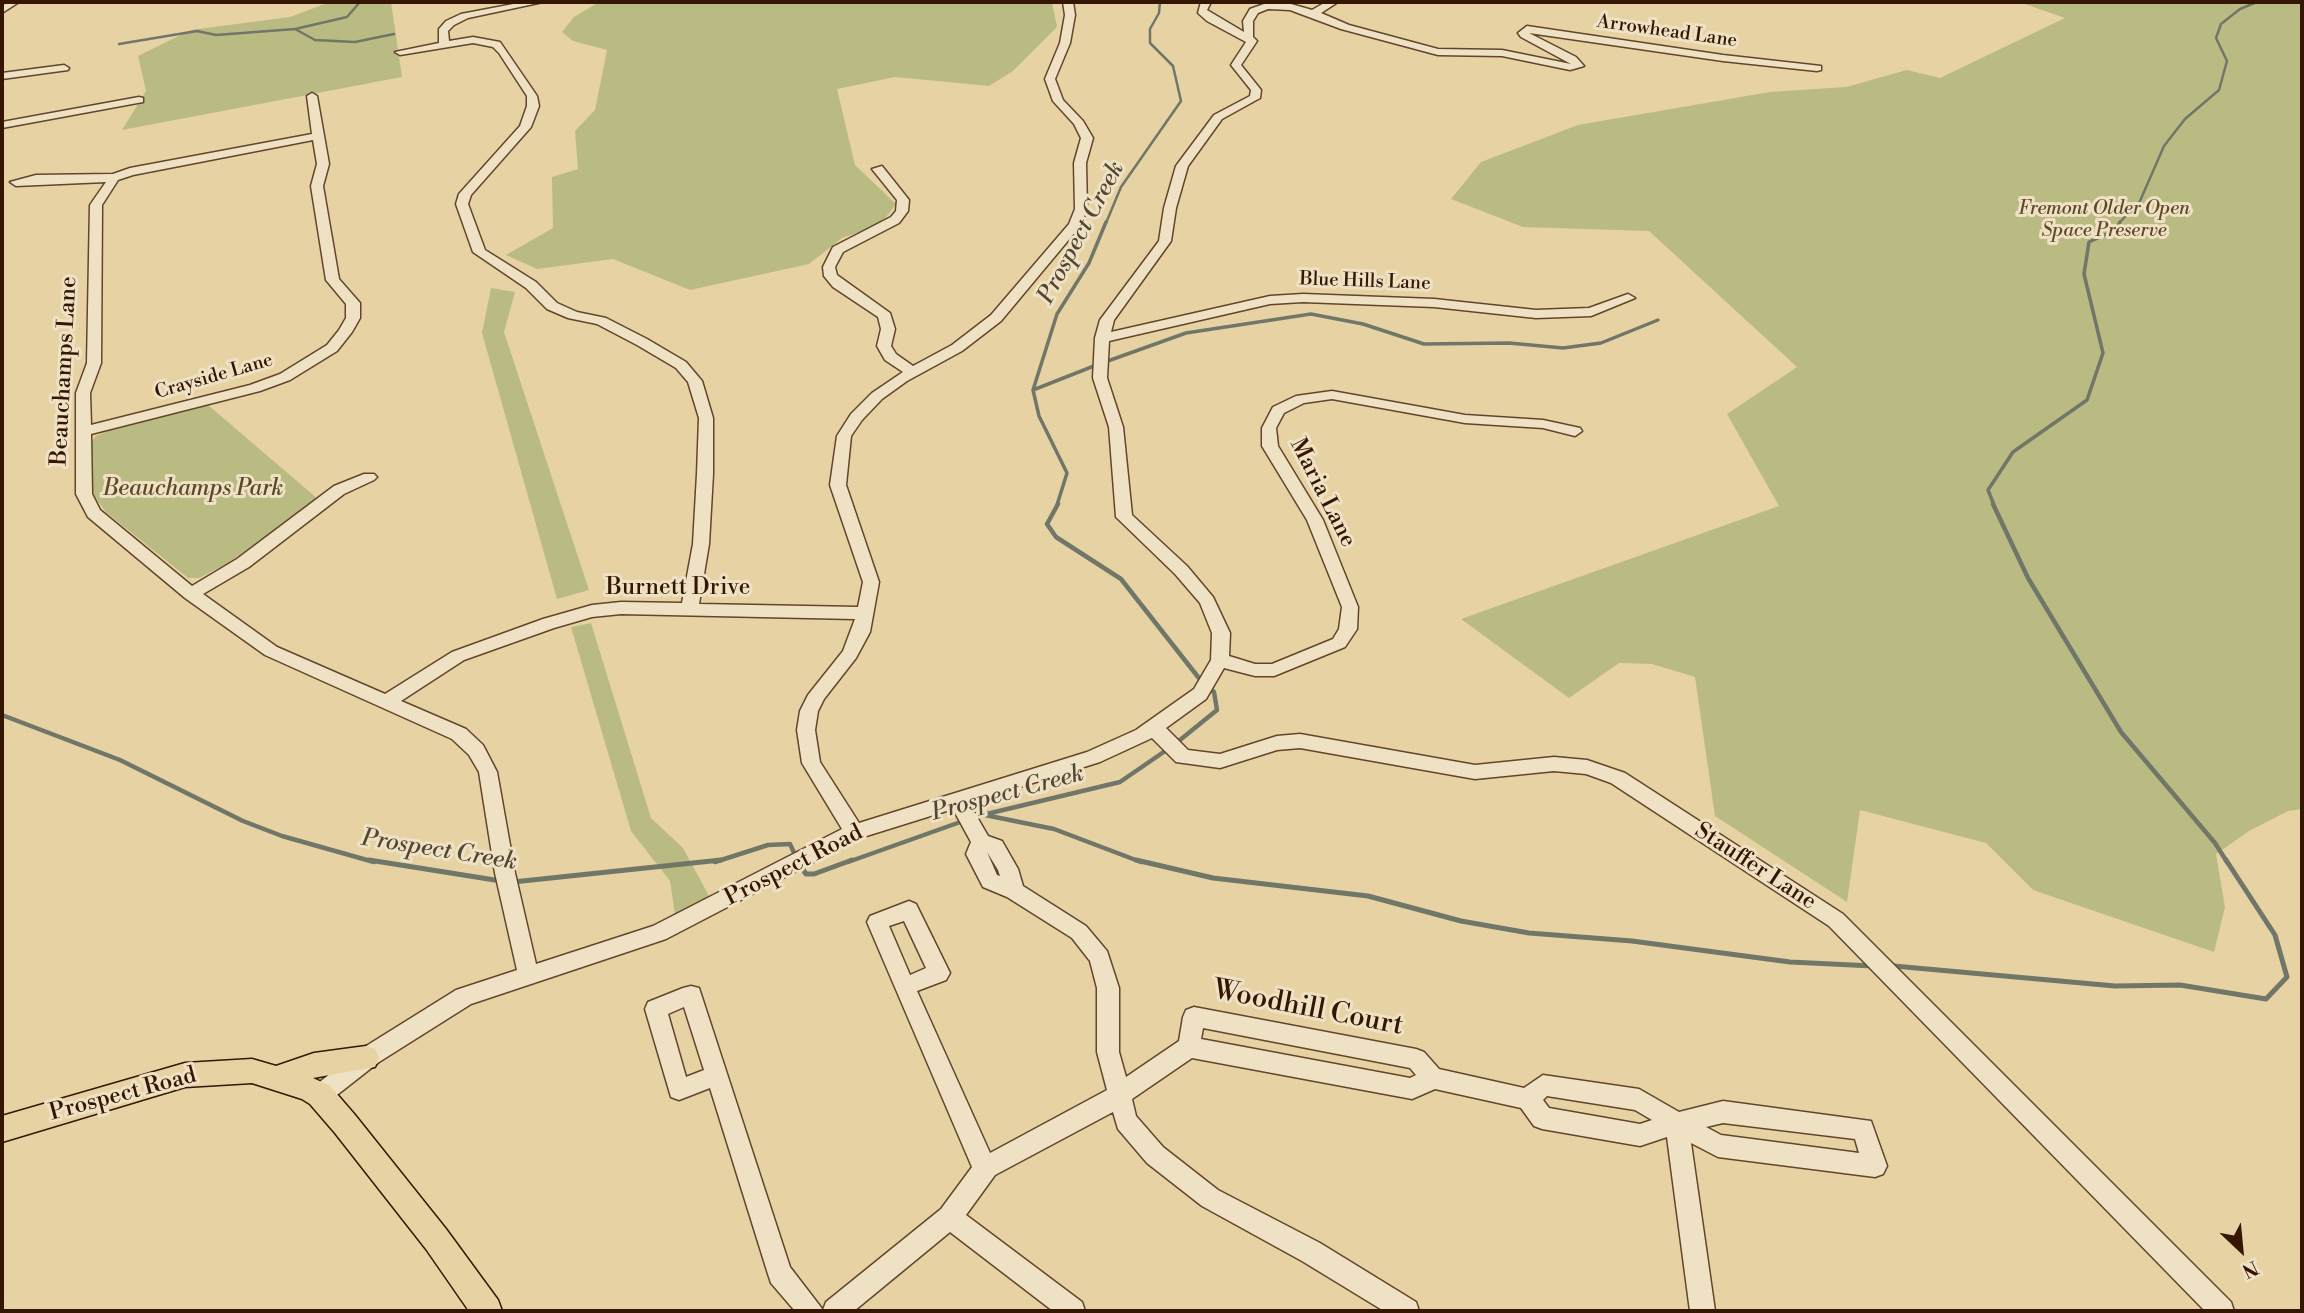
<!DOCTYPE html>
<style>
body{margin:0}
#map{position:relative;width:2304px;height:1313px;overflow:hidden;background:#e7d2a4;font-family:"Libre Bodoni",serif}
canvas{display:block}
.frame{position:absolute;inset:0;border:4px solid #351603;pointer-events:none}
.north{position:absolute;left:2206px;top:1215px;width:70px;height:70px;-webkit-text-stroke:5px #efe2c4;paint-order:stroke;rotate:154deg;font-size:19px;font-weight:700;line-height:28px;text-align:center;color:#351603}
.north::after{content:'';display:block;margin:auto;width:24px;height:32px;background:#351603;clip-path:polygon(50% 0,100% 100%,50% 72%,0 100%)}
</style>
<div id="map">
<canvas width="2304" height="1313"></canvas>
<div class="frame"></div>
<div class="north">N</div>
</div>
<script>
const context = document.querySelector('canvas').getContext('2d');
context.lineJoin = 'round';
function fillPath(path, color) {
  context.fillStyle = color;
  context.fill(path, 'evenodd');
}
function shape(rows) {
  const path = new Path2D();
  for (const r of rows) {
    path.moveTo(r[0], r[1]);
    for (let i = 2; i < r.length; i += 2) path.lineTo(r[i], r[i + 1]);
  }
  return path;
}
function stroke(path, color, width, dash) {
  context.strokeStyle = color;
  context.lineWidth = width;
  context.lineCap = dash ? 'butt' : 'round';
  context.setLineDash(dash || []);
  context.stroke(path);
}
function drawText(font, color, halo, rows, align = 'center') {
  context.font = font + ' "Libre Bodoni",serif';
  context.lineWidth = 6;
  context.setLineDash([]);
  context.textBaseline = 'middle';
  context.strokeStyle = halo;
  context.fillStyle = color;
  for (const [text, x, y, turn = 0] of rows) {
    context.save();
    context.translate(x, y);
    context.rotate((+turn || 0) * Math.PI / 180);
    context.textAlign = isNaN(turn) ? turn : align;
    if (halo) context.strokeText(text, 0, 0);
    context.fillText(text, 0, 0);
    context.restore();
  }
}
fillPath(shape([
 [330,2,391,2,402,77,122,130,146,91,138,56,191,30,290,17],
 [599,2,1052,2,1057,27,1013,71,989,86,895,77,837,89,855,165,896,204,880,225,842,238,809,264,690,290,613,259,537,269,506,255,553,228,552,177,578,169,575,131,595,110,607,50,573,41,562,32,574,17],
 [2019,2,2302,2,2302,809,2288,811,2249,831,2216,854,2225,907,2214,952,2033,890,1986,843,1860,810,1847,902,1715,816,1695,677,1652,664,1619,663,1569,698,1461,619,1779,506,1727,414,1797,367,1649,231,1523,227,1451,199,1481,162,1578,125,1770,92,1846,87,1907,70,1940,78,2065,18],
 [491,288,515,292,504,332,589,590,557,599,482,333],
 [208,405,318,499,228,563,199,578,188,578,107,513,96,499,91,487,91,442,96,436,110,430],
 [591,623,651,818,683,848,709,896,675,914,670,881,631,831,571,627]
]), '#babb82');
stroke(shape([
 [295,29,315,40,355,42,394,34],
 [119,44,197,31,216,35,295,29,347,17,360,2],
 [1106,223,1121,187,1181,101,1173,66,1150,43,1150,29,1159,13,1160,2],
 [2119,223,2140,201,2164,146,2185,119,2219,90,2227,61,2216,38,2221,24,2240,9,2257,2]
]), '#707768', 2.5);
stroke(shape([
 [2116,229,2120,222],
 [1105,362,1186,333,1311,314,1363,324,1424,344,1509,343,1563,348,1601,343,1658,320],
 [1033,390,1094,366],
 [1057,505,1067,473,1039,416,1033,390,1057,314,1089,263,1106,222],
 [1994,505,1988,490,2013,452,2087,400,2103,353,2084,274,2089,242,2113,231]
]), '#707768', 3.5);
stroke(shape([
 [1058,504,1047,524,1056,537,1121,579,1202,682],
 [1993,504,2028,578,2121,732,2215,843,2227,862],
 [2,715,120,760,243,821,282,836,374,862],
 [1175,744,1217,710,1214,692,1209,688],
 [985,815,1054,829,1141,862],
 [974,817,1120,782,1168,749],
 [715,862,768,845,790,844,796,857],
 [848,862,966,820]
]), '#707768', 4.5);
stroke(shape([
 [369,860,501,881],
 [1136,860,1213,878,1368,896,1461,921,1529,933,1632,941,1790,962,1873,966],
 [800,865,806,874,814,874,852,860],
 [513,882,721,860],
 [1894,966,2115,986,2180,985,2266,999,2287,977,2275,935,2226,860]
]), '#707768', 5);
const minor = shape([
 [8,2,19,2,2,13,2,6,8,2],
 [524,2,543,2,468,18,454,25,448,31,449,41,473,37,500,42,537,96,539,106,531,127,471,195,468,204,485,250,536,282,557,303,577,312,606,318,647,339,686,362,702,381,713,418,713,474,709,544,699,604,858,607,863,582,830,485,837,436,851,414,872,393,903,372,885,360,877,346,881,329,878,317,833,287,824,276,823,267,833,247,891,217,896,211,897,200,872,169,882,166,909,200,908,211,899,223,843,252,835,267,837,275,890,313,895,329,891,346,896,354,913,366,952,345,991,315,1069,224,1075,209,1074,163,1081,138,1074,124,1053,101,1045,79,1060,43,1065,15,1063,2,1073,2,1075,15,1070,43,1055,79,1063,100,1083,121,1093,138,1086,163,1087,209,1081,225,1001,321,962,351,907,381,882,399,862,420,851,436,846,485,879,582,870,632,856,658,824,699,818,711,815,730,820,762,859,823,1087,752,1136,730,1194,689,1211,660,1212,633,1200,603,1175,574,1116,517,1109,427,1093,378,1095,338,1100,320,1159,241,1164,208,1176,166,1214,115,1250,96,1251,90,1231,65,1246,42,1207,21,1198,13,1201,2,1211,2,1207,10,1244,32,1243,21,1250,9,1264,4,1291,4,1312,10,1326,2,1338,2,1321,13,1349,25,1438,49,1502,50,1571,64,1521,37,1518,33,1527,26,1723,55,1821,66,1821,70,1817,71,1723,61,1529,33,1576,57,1584,66,1570,70,1502,56,1438,55,1341,29,1290,10,1268,9,1258,13,1253,21,1253,37,1257,41,1241,65,1261,90,1260,98,1222,119,1188,166,1176,208,1171,241,1114,320,1111,332,1270,296,1303,294,1434,299,1536,310,1589,308,1628,294,1635,298,1591,316,1536,318,1434,307,1303,302,1270,304,1109,341,1107,378,1123,427,1132,515,1187,566,1213,597,1230,633,1229,656,1255,664,1272,664,1333,639,1339,629,1342,607,1307,520,1262,446,1262,428,1273,407,1296,396,1332,391,1465,415,1543,420,1580,428,1582,431,1575,436,1543,428,1465,423,1332,399,1304,403,1284,413,1276,428,1278,446,1323,520,1358,607,1357,629,1345,647,1274,676,1255,676,1224,668,1206,699,1166,728,1188,750,1220,754,1277,736,1300,734,1475,765,1554,757,1587,760,1625,773,1843,914,2231,1302,2234,1311,2205,1311,1829,926,1611,783,1586,774,1554,771,1475,779,1300,748,1277,750,1220,768,1176,762,1152,738,1100,762,969,803,988,836,1002,841,1018,869,1023,886,1086,926,1107,951,1119,988,1119,1052,1126,1077,1179,1041,1183,1017,1186,1010,1194,1007,1416,1049,1424,1052,1439,1069,1524,1088,1543,1075,1639,1089,1679,1112,1723,1101,1871,1121,1887,1166,1883,1174,1875,1177,1718,1157,1691,1143,1715,1311,1690,1311,1667,1137,1640,1146,1542,1129,1534,1126,1521,1108,1435,1089,1412,1099,1192,1058,1132,1099,1136,1116,1163,1147,1218,1190,1320,1243,1416,1302,1419,1311,1384,1311,1302,1261,1202,1206,1147,1163,1118,1129,1113,1112,995,1175,966,1215,1082,1302,1085,1311,1053,1311,950,1232,854,1311,795,1311,771,1283,768,1274,710,1088,679,1100,671,1097,645,1009,648,1002,683,988,691,986,699,988,790,1267,823,1310,826,1302,941,1209,972,1167,867,922,870,916,909,901,916,904,950,973,946,980,917,991,990,1153,1107,1090,1097,1052,1097,988,1090,961,1072,938,1007,897,983,887,966,854,971,842,953,809,860,838,666,939,471,1004,379,1062,328,1102,320,1106,312,1102,309,1095,312,1088,363,1048,456,990,517,970,495,873,479,772,469,755,452,739,265,655,185,598,88,517,76,494,76,393,87,363,90,205,106,182,16,186,10,182,36,175,113,174,130,168,312,134,307,96,312,93,317,96,329,164,323,186,339,279,360,303,360,318,352,332,337,351,290,380,260,391,91,434,92,494,100,510,192,586,237,559,334,486,364,474,374,474,377,477,374,480,344,494,249,567,203,594,277,647,385,694,452,652,543,619,592,605,621,602,682,603,693,544,697,474,699,418,688,382,676,368,637,345,597,324,568,318,547,309,526,288,473,252,456,204,459,194,520,126,527,106,527,96,499,53,493,47,473,43,400,55,395,52,439,43,439,29,446,21,461,14,524,2],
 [313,140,317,164,311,186,326,280,346,304,346,318,339,330,327,345,280,374,250,385,91,425,90,393,101,363,102,205,118,180,133,175,313,140],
 [621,614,855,619,843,651,808,695,800,711,797,730,802,763,842,829,653,926,536,964,515,873,497,772,483,745,466,729,401,701,464,660,554,628,592,617,621,614],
 [987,852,998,870,1000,876,997,875,987,852],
 [904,921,926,968,910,975,889,926,904,921],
 [684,1007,704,1070,686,1077,668,1014,684,1007],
 [1203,1028,1410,1068,1416,1075,1410,1078,1201,1039,1203,1028],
 [1547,1096,1635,1110,1652,1120,1640,1124,1549,1108,1543,1100,1547,1096],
 [1723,1123,1855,1139,1859,1153,1721,1135,1706,1127,1723,1123],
 [64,65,69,68,68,70,2,79,2,73,64,65],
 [139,97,143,98,143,102,2,128,2,122,139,97]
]);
const major = shape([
 [366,1046,375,1049,379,1058,375,1067,313,1078,330,1086,355,1115,446,1229,498,1300,502,1311,469,1311,426,1249,335,1133,310,1104,302,1099,252,1083,185,1087,2,1142,2,1116,185,1063,252,1059,276,1066,314,1053,366,1046]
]);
stroke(minor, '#62452b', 3);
stroke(major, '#351603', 3);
fillPath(minor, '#efe2c4');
fillPath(major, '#e7d2a4');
drawText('19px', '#351603', '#efe2c4', [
 ["Arrowhead Lane",1667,32,8],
 ["Blue Hills Lane",1365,282,2],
 ["Crayside Lane",214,377,-16]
]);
drawText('italic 19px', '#5d4829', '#efe2c4', [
 ["Fremont Older Open",2104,209],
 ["Space Preserve",2104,231]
]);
drawText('23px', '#351603', '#efe2c4', [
 ["Beauchamps Lane",65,371,-87],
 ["Maria Lane",1322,493,63],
 ["Burnett Drive",678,588],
 ["Prospect Road",794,866,-27],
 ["Stauffer Lane",1755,867,33],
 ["Prospect Road",123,1095,-15]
]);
drawText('italic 23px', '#5d4829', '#efe2c4', [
 ["Beauchamps Park",193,489]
]);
drawText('italic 24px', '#524635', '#efe2c4', [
 ["Prospect Creek",1082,233,-62],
 ["Prospect Creek",1008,794,-15],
 ["Prospect Creek",439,851,9]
]);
drawText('28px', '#351603', '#efe2c4', [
 ["Woodhill Court",1308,1009,11]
]);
</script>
